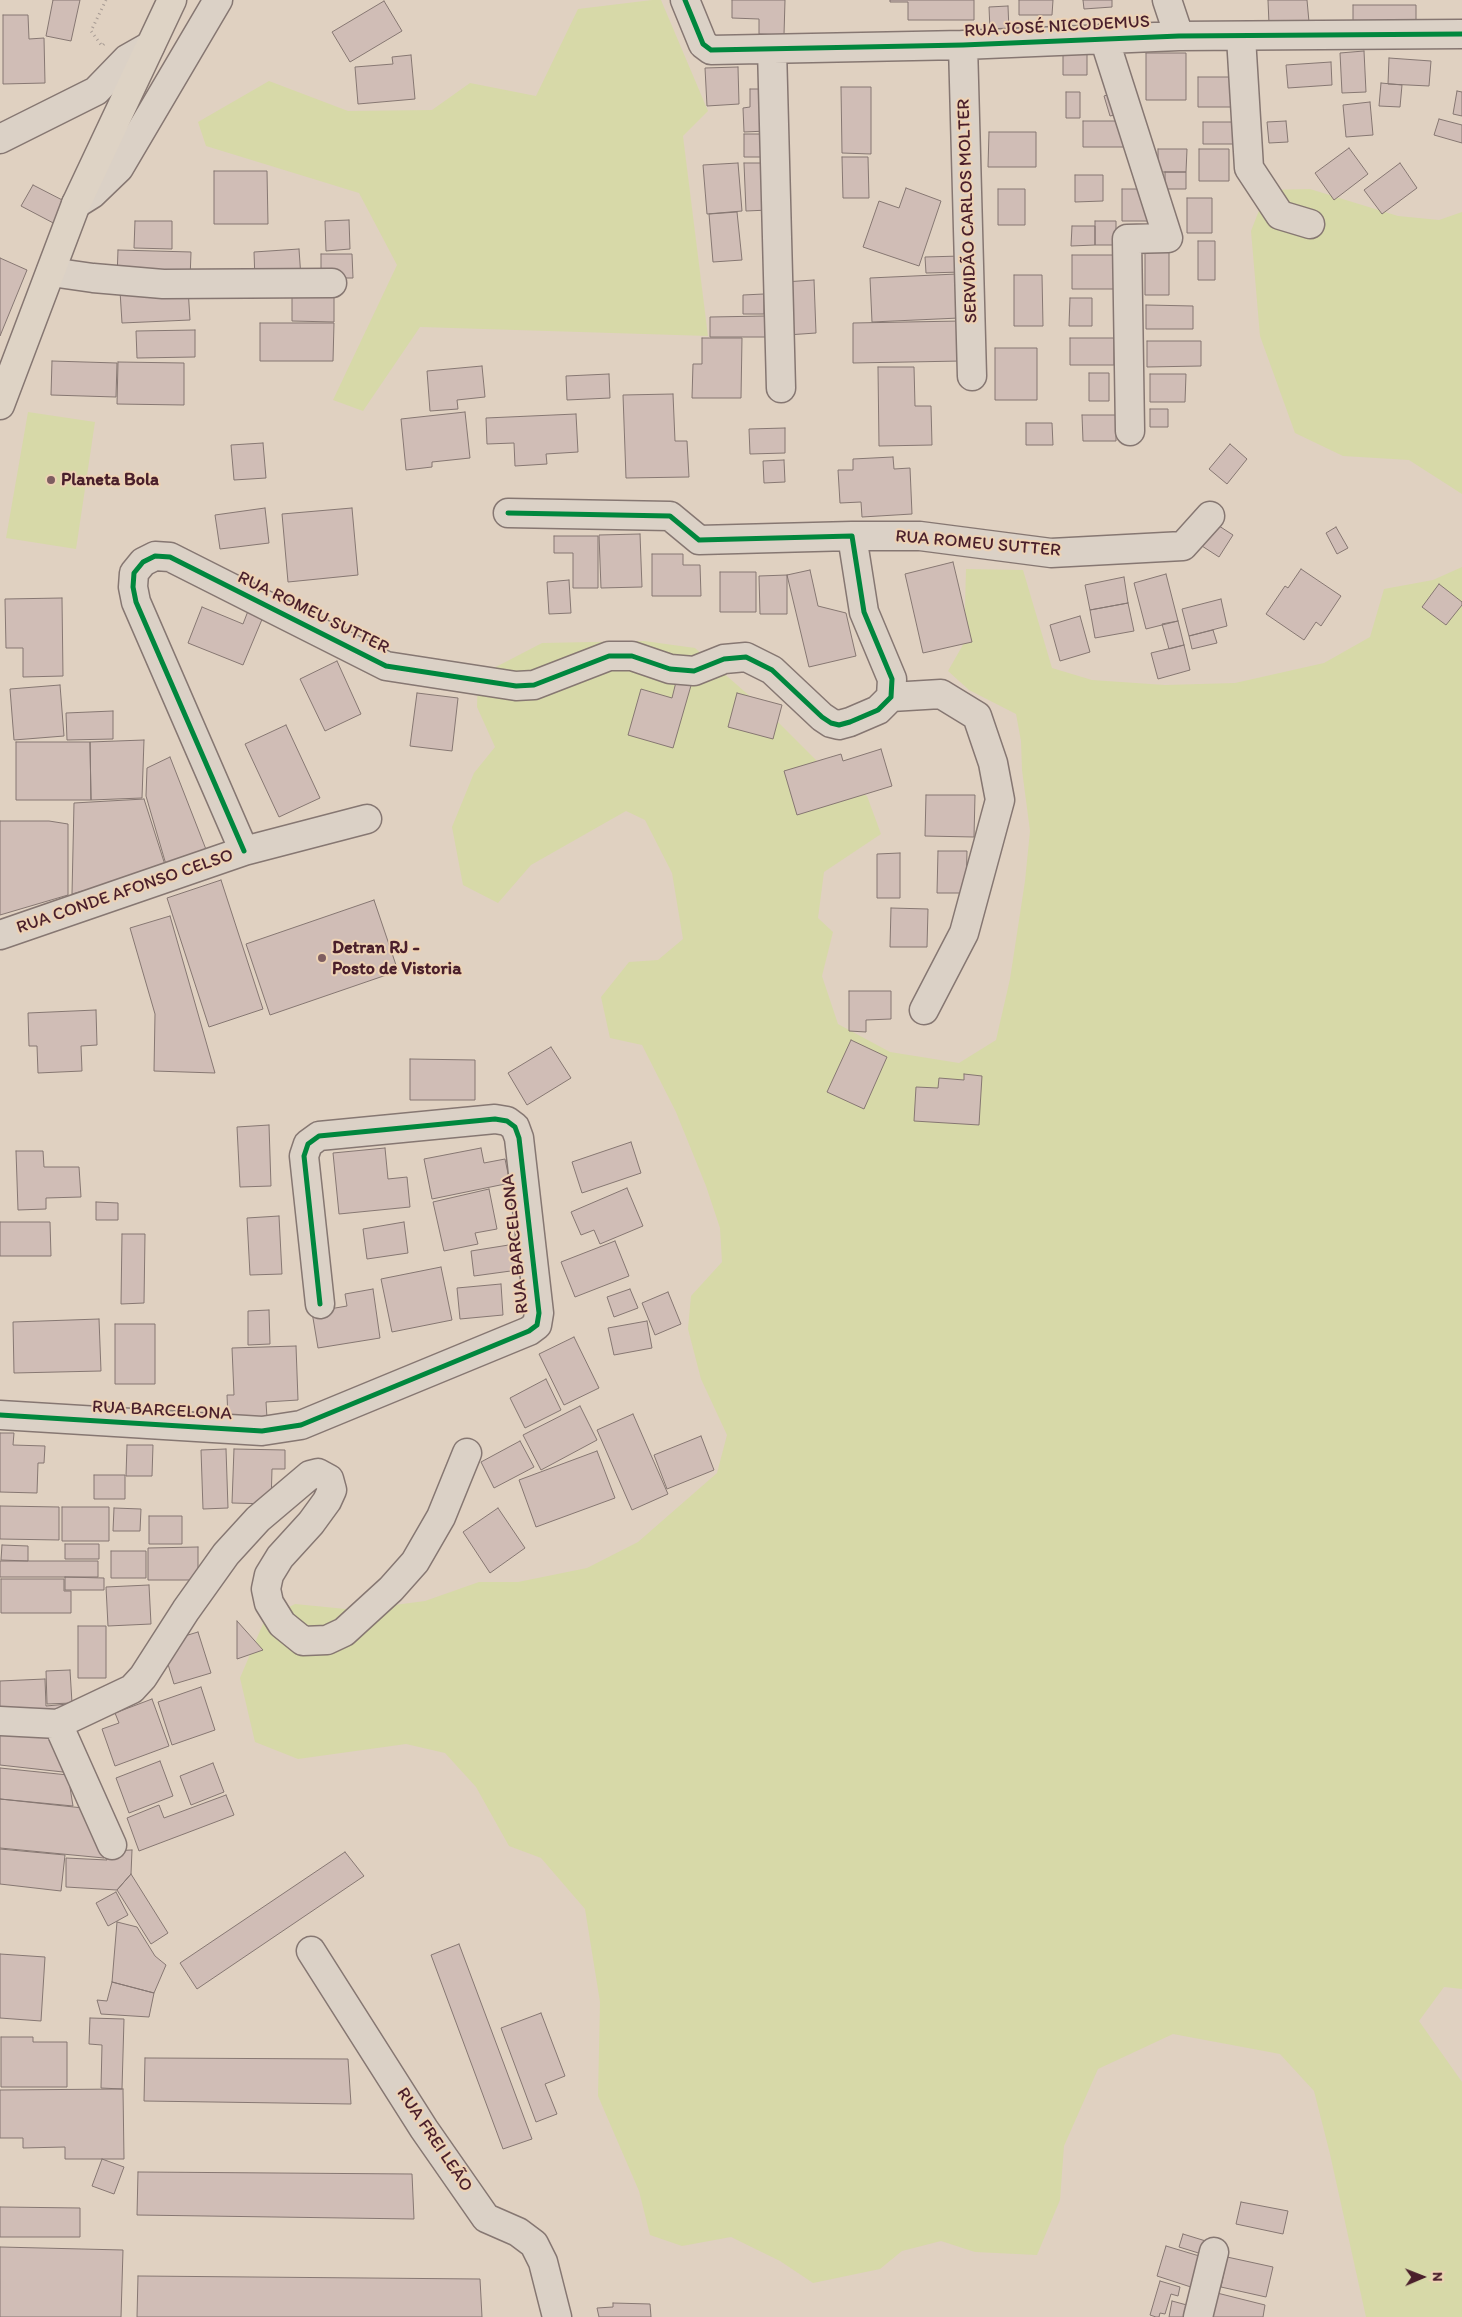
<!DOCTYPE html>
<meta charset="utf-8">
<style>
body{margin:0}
#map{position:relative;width:1462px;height:2317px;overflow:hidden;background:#e0d1c1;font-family:Itim,sans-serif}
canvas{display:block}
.north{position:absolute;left:1397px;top:2252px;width:50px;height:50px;-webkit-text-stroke:4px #edd2b4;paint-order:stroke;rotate:89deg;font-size:14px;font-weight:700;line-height:20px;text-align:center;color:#4a1f2b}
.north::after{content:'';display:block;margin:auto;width:18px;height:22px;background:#4a1f2b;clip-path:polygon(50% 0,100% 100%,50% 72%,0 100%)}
</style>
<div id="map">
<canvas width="1462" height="2317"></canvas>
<div class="north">N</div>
</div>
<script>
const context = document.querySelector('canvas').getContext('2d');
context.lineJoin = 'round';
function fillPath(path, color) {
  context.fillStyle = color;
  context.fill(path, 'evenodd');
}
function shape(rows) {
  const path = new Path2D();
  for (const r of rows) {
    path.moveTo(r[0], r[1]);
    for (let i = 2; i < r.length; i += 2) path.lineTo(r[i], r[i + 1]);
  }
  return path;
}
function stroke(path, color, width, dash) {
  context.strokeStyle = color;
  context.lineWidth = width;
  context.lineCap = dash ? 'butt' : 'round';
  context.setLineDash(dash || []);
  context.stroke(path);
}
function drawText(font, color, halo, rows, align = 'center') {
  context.font = font + ' Itim,sans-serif';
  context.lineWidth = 4;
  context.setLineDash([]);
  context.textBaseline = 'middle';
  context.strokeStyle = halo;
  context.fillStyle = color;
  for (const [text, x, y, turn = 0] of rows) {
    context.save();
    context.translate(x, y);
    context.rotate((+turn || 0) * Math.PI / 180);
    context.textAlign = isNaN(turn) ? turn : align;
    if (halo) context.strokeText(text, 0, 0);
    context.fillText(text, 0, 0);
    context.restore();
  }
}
fillPath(shape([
 [652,0,661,0,708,111,683,136,708,336,420,327,363,411,333,400,397,265,359,193,206,146,198,122,269,81,348,111,432,110,470,83,536,96,578,9],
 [1310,189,1398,216,1439,220,1462,212,1462,494,1409,460,1343,456,1295,433,1260,336,1251,231,1267,190],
 [28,412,95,422,76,549,6,538],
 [1462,567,1462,1989,1444,1987,1419,2021,1462,2082,1462,2317,1366,2317,1330,2154,1314,2091,1280,2054,1173,2034,1098,2069,1064,2146,1060,2200,1037,2255,975,2252,941,2241,902,2251,880,2269,813,2283,780,2261,731,2237,682,2246,650,2235,639,2191,598,2096,600,2002,585,1909,541,1858,509,1846,476,1787,445,1753,406,1744,298,1759,255,1742,240,1678,265,1619,295,1604,356,1610,425,1601,479,1582,518,1582,587,1568,638,1542,717,1473,727,1435,701,1379,688,1329,691,1296,722,1262,720,1228,706,1186,676,1112,642,1045,610,1038,601,997,629,962,658,960,683,939,672,873,645,820,626,811,531,865,498,903,463,885,452,827,474,773,495,747,477,707,478,678,492,669,542,643,644,641,695,648,769,713,832,776,867,796,881,834,824,872,818,918,833,932,822,976,838,1024,890,1052,959,1063,996,1040,1010,979,1025,881,1030,831,1022,770,1021,741,1016,714,969,690,948,671,964,643,966,569,1023,570,1052,668,1092,680,1165,685,1235,683,1324,663,1370,637,1384,589,1433,580]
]), '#d7d9a8');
const building = shape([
 [53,0,80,0,71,41,46,36,53,0],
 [732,0,785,0,784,35,759,34,759,19,732,18,732,0],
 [890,0,974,0,974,20,908,20,908,2,890,2,890,0],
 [1019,0,1053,0,1052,15,1019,15,1019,0],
 [1083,0,1112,0,1112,7,1084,9,1083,0],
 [1268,0,1307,0,1309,22,1269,24,1268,0],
 [384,1,402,31,350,62,332,32,384,1],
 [1353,5,1416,5,1416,30,1353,30,1353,5],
 [1008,6,1009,30,990,30,989,7,1008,6],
 [3,15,28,15,29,39,44,38,45,83,3,84,3,15],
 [1063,51,1087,51,1087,75,1063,75,1063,51],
 [1364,51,1366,92,1342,93,1340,53,1364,51],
 [1146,53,1186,53,1186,100,1146,100,1146,53],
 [411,55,415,99,358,104,355,67,393,64,392,57,411,55],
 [1389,58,1431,61,1429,86,1388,84,1389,58],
 [1331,62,1332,85,1288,88,1286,65,1331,62],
 [738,67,739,104,707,106,705,68,738,67],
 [1198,77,1235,77,1235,107,1198,107,1198,77],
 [1381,83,1402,85,1400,107,1379,106,1381,83],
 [841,87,871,87,871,154,842,153,841,87],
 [750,89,766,89,767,131,744,132,743,108,750,107,750,89],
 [1457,91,1462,92,1462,116,1453,114,1457,91],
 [1066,92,1080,92,1080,118,1066,118,1066,92],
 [1116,92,1123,113,1110,116,1104,96,1116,92],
 [1370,102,1373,135,1346,137,1343,105,1370,102],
 [1439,119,1462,125,1462,143,1434,135,1439,119],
 [1083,121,1126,121,1126,147,1083,147,1083,121],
 [1286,121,1288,142,1269,143,1267,122,1286,121],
 [1203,122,1236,122,1237,144,1203,144,1203,122],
 [989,132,1036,132,1036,167,988,167,989,132],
 [744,134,770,134,770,157,744,157,744,134],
 [1349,148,1368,174,1334,200,1315,173,1349,148],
 [1158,149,1187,149,1186,172,1158,172,1158,149],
 [1199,149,1229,149,1229,181,1199,181,1199,149],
 [842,157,868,157,869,198,843,198,842,157],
 [738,163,742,211,707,214,703,165,738,163],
 [744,163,767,163,769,210,746,211,744,163],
 [1400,163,1417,188,1382,214,1364,190,1400,163],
 [214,171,267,171,268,224,214,224,214,171],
 [1165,172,1186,172,1186,189,1165,189,1165,172],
 [1075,175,1103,175,1103,201,1075,202,1075,175],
 [33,185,70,204,59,226,21,206,33,185],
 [906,188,941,201,919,266,863,247,879,201,899,208,906,188],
 [998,189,1025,189,1025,225,998,225,998,189],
 [1122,189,1148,189,1148,221,1122,221,1122,189],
 [1187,198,1212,198,1212,233,1187,233,1187,198],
 [737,212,742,260,713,262,709,214,737,212],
 [349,220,350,249,326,251,325,221,349,220],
 [135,221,172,221,172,249,134,248,135,221],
 [1095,221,1116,221,1116,245,1095,245,1095,221],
 [1072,226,1095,226,1095,245,1071,246,1072,226],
 [1198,241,1215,241,1215,280,1198,280,1198,241],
 [299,249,301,278,255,281,254,252,299,249],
 [118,250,191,252,190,280,117,278,118,250],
 [1145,251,1169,251,1169,295,1145,295,1145,251],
 [321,254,352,254,353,278,321,278,321,254],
 [1072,255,1114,255,1114,289,1072,289,1072,255],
 [961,256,962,272,926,273,925,257,961,256],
 [0,258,27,270,0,336,0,258],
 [957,274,959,318,872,322,870,278,957,274],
 [1014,275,1042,275,1043,326,1014,326,1014,275],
 [814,280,816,333,787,335,784,282,814,280],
 [188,288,190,320,122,323,120,291,188,288],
 [292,288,334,289,334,322,292,321,292,288],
 [764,294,764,314,743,314,743,295,764,294],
 [1070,298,1092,298,1092,326,1069,326,1070,298],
 [1146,305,1193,306,1193,329,1146,329,1146,305],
 [766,316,766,337,710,337,710,317,766,316],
 [961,321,962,361,853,363,853,323,961,321],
 [260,323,334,323,333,361,260,361,260,323],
 [195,330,195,357,137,358,136,331,195,330],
 [702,338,742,338,741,398,692,398,693,364,702,364,702,338],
 [1070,338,1114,338,1114,365,1070,365,1070,338],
 [1147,341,1201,341,1201,366,1147,367,1147,341],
 [995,348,1037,348,1037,400,995,400,995,348],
 [52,361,117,363,116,397,51,395,52,361],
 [118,362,184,363,184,405,117,404,118,362],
 [482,366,485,397,457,400,458,409,430,411,427,371,482,366],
 [878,367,914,367,915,406,931,406,932,445,879,446,878,367],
 [1089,373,1109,373,1109,401,1089,401,1089,373],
 [609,374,610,398,567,400,566,376,609,374],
 [1150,374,1186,374,1185,402,1150,402,1150,374],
 [673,394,675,441,687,441,689,477,626,478,623,395,673,394],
 [1150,409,1168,409,1168,427,1150,427,1150,409],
 [465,412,470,458,432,462,432,467,406,470,401,419,465,412],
 [576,414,578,452,546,454,547,464,515,466,514,443,487,444,486,418,576,414],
 [1082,415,1116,415,1116,441,1083,441,1082,415],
 [1026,423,1052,423,1053,445,1026,445,1026,423],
 [785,428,785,453,750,454,749,429,785,428],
 [263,443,266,478,234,480,231,445,263,443],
 [1230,444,1247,459,1227,484,1209,469,1230,444],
 [893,457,894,469,910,468,912,514,862,517,861,502,840,503,838,470,853,470,853,459,893,457],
 [784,460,785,482,764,483,763,461,784,460],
 [265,508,269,543,220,549,215,515,265,508],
 [352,508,358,575,288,582,282,514,352,508],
 [1216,524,1233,535,1219,557,1202,546,1216,524],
 [1336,527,1348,548,1337,554,1326,533,1336,527],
 [640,534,642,587,601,588,599,535,640,534],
 [554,536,598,536,598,588,573,588,573,553,554,553,554,536],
 [652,554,683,554,683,565,700,565,701,596,652,596,652,554],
 [953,562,972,642,923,653,905,574,953,562],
 [1301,569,1341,596,1321,626,1316,622,1304,640,1266,614,1285,586,1288,588,1301,569],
 [810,570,818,606,846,613,856,656,809,667,787,575,810,570],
 [720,572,756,572,756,612,720,612,720,572],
 [1166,574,1178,621,1146,629,1134,583,1166,574],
 [787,575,787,614,760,614,759,576,787,575],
 [1124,577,1128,603,1090,610,1085,585,1124,577],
 [569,580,571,613,549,614,547,582,569,580],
 [1439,584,1462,602,1462,605,1446,625,1422,607,1439,584],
 [62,598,63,676,23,677,23,648,6,648,5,599,62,598],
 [1221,599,1227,626,1189,636,1182,609,1221,599],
 [1128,603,1134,631,1095,638,1090,610,1128,603],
 [202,607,243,624,248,611,263,617,243,665,188,643,202,607],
 [1080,616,1090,652,1060,661,1050,625,1080,616],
 [1178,621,1184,645,1169,649,1162,624,1178,621],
 [1213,630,1217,643,1192,649,1189,636,1213,630],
 [1184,645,1190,670,1158,679,1151,653,1184,645],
 [337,661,361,714,325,731,300,679,337,661],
 [677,678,692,682,673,748,628,735,641,689,672,698,677,678],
 [60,685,64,736,14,740,10,689,60,685],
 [417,693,458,698,452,751,410,746,417,693],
 [737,693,782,705,773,739,728,727,737,693],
 [113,711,113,739,67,740,66,713,113,711],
 [286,725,320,798,279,817,245,744,286,725],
 [144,740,142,798,91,800,90,742,144,740],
 [16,742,90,742,91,800,16,800,16,742],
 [881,749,892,786,797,815,784,771,841,754,843,761,881,749],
 [170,757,207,852,167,868,146,796,147,768,170,757],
 [926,795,975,795,974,837,925,836,926,795],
 [144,799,166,868,72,894,74,803,144,799],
 [0,821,49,821,68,824,68,895,0,915,0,821],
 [938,851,967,851,966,893,937,893,938,851],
 [900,853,900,898,877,898,877,854,900,853],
 [221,880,263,1009,209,1027,167,898,221,880],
 [374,900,398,971,270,1015,246,944,374,900],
 [891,908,928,909,927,947,890,947,891,908],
 [170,916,215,1073,154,1071,155,1014,130,928,170,916],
 [849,991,891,991,891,1019,866,1020,866,1032,849,1031,849,991],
 [96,1010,97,1045,81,1046,82,1071,38,1073,37,1046,29,1046,28,1013,96,1010],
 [851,1040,887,1057,864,1109,827,1092,851,1040],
 [551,1047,571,1078,527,1105,508,1073,551,1047],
 [410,1059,475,1060,475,1100,410,1100,410,1059],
 [964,1074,982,1076,979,1125,914,1121,916,1087,938,1088,939,1078,964,1080,964,1074],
 [269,1125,271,1186,240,1187,237,1127,269,1125],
 [631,1142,641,1173,582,1193,572,1162,631,1142],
 [385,1148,388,1179,407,1177,410,1207,339,1214,333,1153,385,1148],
 [481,1148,484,1163,505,1159,510,1183,432,1199,424,1159,481,1148],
 [16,1151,43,1151,44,1167,79,1167,81,1197,46,1198,46,1209,18,1210,16,1151],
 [627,1188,643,1226,600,1244,594,1230,581,1235,571,1212,627,1188],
 [489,1189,497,1229,475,1233,478,1244,444,1251,433,1202,489,1189],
 [96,1202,118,1203,118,1220,96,1220,96,1202],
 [279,1216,282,1274,250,1275,247,1218,279,1216],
 [0,1222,50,1222,51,1256,0,1256,0,1222],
 [404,1222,408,1253,367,1259,363,1229,404,1222],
 [122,1234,145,1234,144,1303,121,1304,122,1234],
 [615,1241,629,1276,575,1297,561,1262,615,1241],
 [515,1244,518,1270,474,1276,471,1251,515,1244],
 [441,1267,452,1320,392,1332,381,1279,441,1267],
 [501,1284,503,1315,460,1319,457,1288,501,1284],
 [373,1289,380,1338,318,1348,312,1312,347,1306,345,1294,373,1289],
 [630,1289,638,1308,614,1317,607,1297,630,1289],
 [668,1292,681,1324,655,1335,642,1303,668,1292],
 [269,1310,270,1344,248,1345,248,1311,269,1310],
 [99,1319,101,1371,14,1373,13,1322,99,1319],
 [647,1321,652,1348,614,1355,608,1328,647,1321],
 [115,1324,155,1324,155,1384,115,1384,115,1324],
 [574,1337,599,1388,564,1405,539,1354,574,1337],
 [296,1346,298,1400,266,1402,267,1418,228,1419,227,1395,234,1395,232,1348,296,1346],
 [546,1379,561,1410,525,1428,510,1398,546,1379],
 [580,1406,597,1440,541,1470,523,1435,580,1406],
 [633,1414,668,1494,632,1510,597,1430,633,1414],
 [0,1433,14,1433,13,1445,45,1446,44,1463,38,1463,37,1493,0,1492,0,1433],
 [701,1436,714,1470,667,1489,654,1455,701,1436],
 [520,1441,534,1467,494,1488,481,1462,520,1441],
 [127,1445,153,1445,152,1476,126,1476,127,1445],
 [226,1449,228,1508,203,1509,201,1450,226,1449],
 [234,1449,285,1450,285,1469,272,1469,271,1504,232,1503,234,1449],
 [597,1451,615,1498,536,1527,519,1480,597,1451],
 [94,1475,125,1475,125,1499,94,1499,94,1475],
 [0,1506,59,1507,59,1540,0,1539,0,1506],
 [62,1507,109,1507,109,1541,62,1541,62,1507],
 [114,1508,141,1509,140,1531,113,1531,114,1508],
 [498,1508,525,1548,490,1573,463,1532,498,1508],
 [149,1516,182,1516,182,1544,149,1544,149,1516],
 [65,1544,99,1544,99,1559,65,1559,65,1544],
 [2,1545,28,1546,28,1561,1,1560,2,1545],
 [198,1547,198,1580,148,1580,148,1548,198,1547],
 [111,1551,146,1551,146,1578,111,1578,111,1551],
 [0,1561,98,1561,98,1577,0,1577,0,1561],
 [65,1577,104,1578,104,1590,65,1590,65,1577],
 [1,1579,64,1579,64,1591,71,1591,71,1613,1,1613,1,1579],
 [149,1585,151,1624,108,1626,106,1587,149,1585],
 [237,1621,263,1650,237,1659,237,1621],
 [78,1626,106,1626,106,1678,78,1678,78,1626],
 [198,1632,211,1673,174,1684,167,1661,178,1638,198,1632],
 [70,1670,72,1703,47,1704,46,1671,70,1670],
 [45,1679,46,1706,68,1704,68,1715,0,1718,0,1681,45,1679],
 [201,1687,215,1730,172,1745,158,1702,201,1687],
 [152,1699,169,1746,115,1766,102,1729,119,1723,115,1713,152,1699],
 [0,1732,55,1738,63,1772,0,1765,0,1732],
 [160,1761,173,1796,129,1813,116,1778,160,1761],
 [213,1763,224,1792,191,1805,180,1776,213,1763],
 [0,1768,68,1775,73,1806,0,1799,0,1768],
 [226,1795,234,1815,139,1851,127,1818,159,1805,164,1818,226,1795],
 [0,1799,83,1808,104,1858,0,1848,0,1799],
 [0,1849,65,1855,61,1891,0,1884,0,1849],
 [132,1850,131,1874,117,1890,66,1887,66,1858,107,1860,105,1851,132,1850],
 [345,1852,364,1876,197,1989,180,1963,345,1852],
 [131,1874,168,1933,151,1944,117,1890,131,1874],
 [116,1892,128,1915,108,1926,96,1903,116,1892],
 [117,1922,137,1927,155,1956,166,1965,154,1993,112,1982,117,1922],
 [459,1944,532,2139,503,2149,431,1955,459,1944],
 [0,1954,45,1957,41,2021,0,2018,0,1954],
 [112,1982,154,1993,149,2017,101,2014,97,2000,107,2001,112,1982],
 [541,2013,565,2076,545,2084,557,2114,536,2122,501,2028,541,2013],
 [90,2018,124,2019,122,2089,101,2088,102,2045,89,2044,90,2018],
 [1,2037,33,2037,33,2042,67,2042,67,2087,1,2087,1,2037],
 [145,2058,348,2059,351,2104,144,2101,145,2058],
 [123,2089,124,2159,65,2159,65,2147,23,2148,23,2138,0,2138,0,2090,123,2089],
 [102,2159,124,2167,114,2194,92,2186,102,2159],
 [138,2172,412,2174,414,2219,137,2215,138,2172],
 [1241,2202,1288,2211,1283,2234,1236,2224,1241,2202],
 [0,2207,80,2208,80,2237,0,2237,0,2207],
 [1183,2234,1209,2242,1205,2255,1179,2247,1183,2234],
 [1166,2246,1206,2258,1197,2289,1157,2276,1166,2246],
 [0,2247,123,2250,121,2317,0,2317,0,2247],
 [1227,2257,1273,2267,1266,2297,1221,2287,1227,2257],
 [138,2276,480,2279,482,2317,137,2317,138,2276],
 [1160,2281,1180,2287,1178,2296,1171,2294,1165,2314,1160,2313,1159,2317,1156,2317,1150,2315,1160,2281],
 [1217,2293,1265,2305,1263,2317,1211,2317,1217,2293],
 [1172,2301,1198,2308,1196,2317,1169,2317,1172,2301],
 [613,2303,650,2304,651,2317,599,2317,597,2308,613,2307,613,2303]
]);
fillPath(building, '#d0bdb6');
stroke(building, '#867772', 1);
const minor = shape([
 [685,0,703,44,711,50,963,45,1179,36,1462,34],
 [1167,0,1179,36],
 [1241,37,1249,168,1280,215,1310,224],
 [1104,38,1168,238,1127,239,1130,431],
 [963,45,972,376],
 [772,49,781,388],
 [0,139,96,91,127,59,150,46],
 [76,204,92,194,119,168,218,0],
 [51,272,93,278,163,284,332,283],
 [852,536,920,536,1051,553,1183,546,1210,516],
 [891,697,941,694,977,716,993,763,1000,800,964,933,924,1010],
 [244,851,136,602,133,587,134,573,143,562,155,556,170,557,386,666,516,686,534,685,609,656,632,656,670,669,694,671,724,659,746,657,772,670,822,717,831,723,839,725,850,722,878,710,891,697,892,679,864,612,852,536,699,540,670,516,508,513],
 [0,935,244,851,367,819],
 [0,1415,262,1431,301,1425,529,1331,537,1325,539,1313,519,1138,515,1127,507,1121,495,1119,319,1136,308,1144,304,1156,320,1304],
 [0,1721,58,1724,132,1689,143,1677,186,1610,226,1554,258,1519,310,1475,318,1473,329,1479,332,1490,327,1501,311,1523,280,1557,269,1575,266,1589,269,1603,282,1624,303,1641,327,1640,344,1632,391,1589,415,1562,441,1517,467,1453],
 [58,1724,112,1845],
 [311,1951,424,2129,486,2218,518,2232,534,2244,543,2262,557,2317],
 [1198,2317,1214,2252]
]);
const major = shape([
 [0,405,76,204,172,0]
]);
stroke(minor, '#867772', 31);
stroke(major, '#867772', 31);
stroke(shape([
 [104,44,102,46,91,31,106,0]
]), '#a79b94', 3, [1, 4]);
stroke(minor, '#dbd1c6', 28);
stroke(major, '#ded3c5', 28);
stroke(shape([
 [685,0,703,44,711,50,963,45,1179,36,1462,34],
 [244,851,136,602,133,587,134,573,143,562,155,556,170,557,386,666,516,686,534,685,609,656,632,656,670,669,694,671,724,659,746,657,772,670,822,717,831,723,839,725,850,722,878,710,891,697,892,679,864,612,852,536,699,540,670,516,508,513],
 [0,1415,262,1431,301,1425,529,1331,537,1325,539,1313,519,1138,515,1127,507,1121,495,1119,319,1136,308,1144,304,1156,320,1304]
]), '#00873e', 5);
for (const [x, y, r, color] of [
 [51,480,5,"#7e5d60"],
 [322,958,5,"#7e5d60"]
]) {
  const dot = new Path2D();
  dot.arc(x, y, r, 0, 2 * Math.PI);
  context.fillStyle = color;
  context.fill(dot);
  stroke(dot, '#edd2b4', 2);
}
drawText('18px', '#4a1f2b', '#edd2b4', [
 ["RUA JOSÉ NICODEMUS",1057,27,-3],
 ["SERVIDÃO CARLOS MOLTER",968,211,-92],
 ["RUA ROMEU SUTTER",978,544,5],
 ["RUA ROMEU SUTTER",313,613,26],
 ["RUA CONDE AFONSO CELSO",125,892,-19],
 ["RUA BARCELONA",516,1244,-96],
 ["RUA BARCELONA",162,1411,3],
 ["RUA FREI LEÃO",434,2140,56]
]);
drawText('bold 18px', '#4a1f2b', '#edd2b4', [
 ["Planeta Bola",61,480],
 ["Detran RJ -",332,948],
 ["Posto de Vistoria",332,969]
], 'left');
</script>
